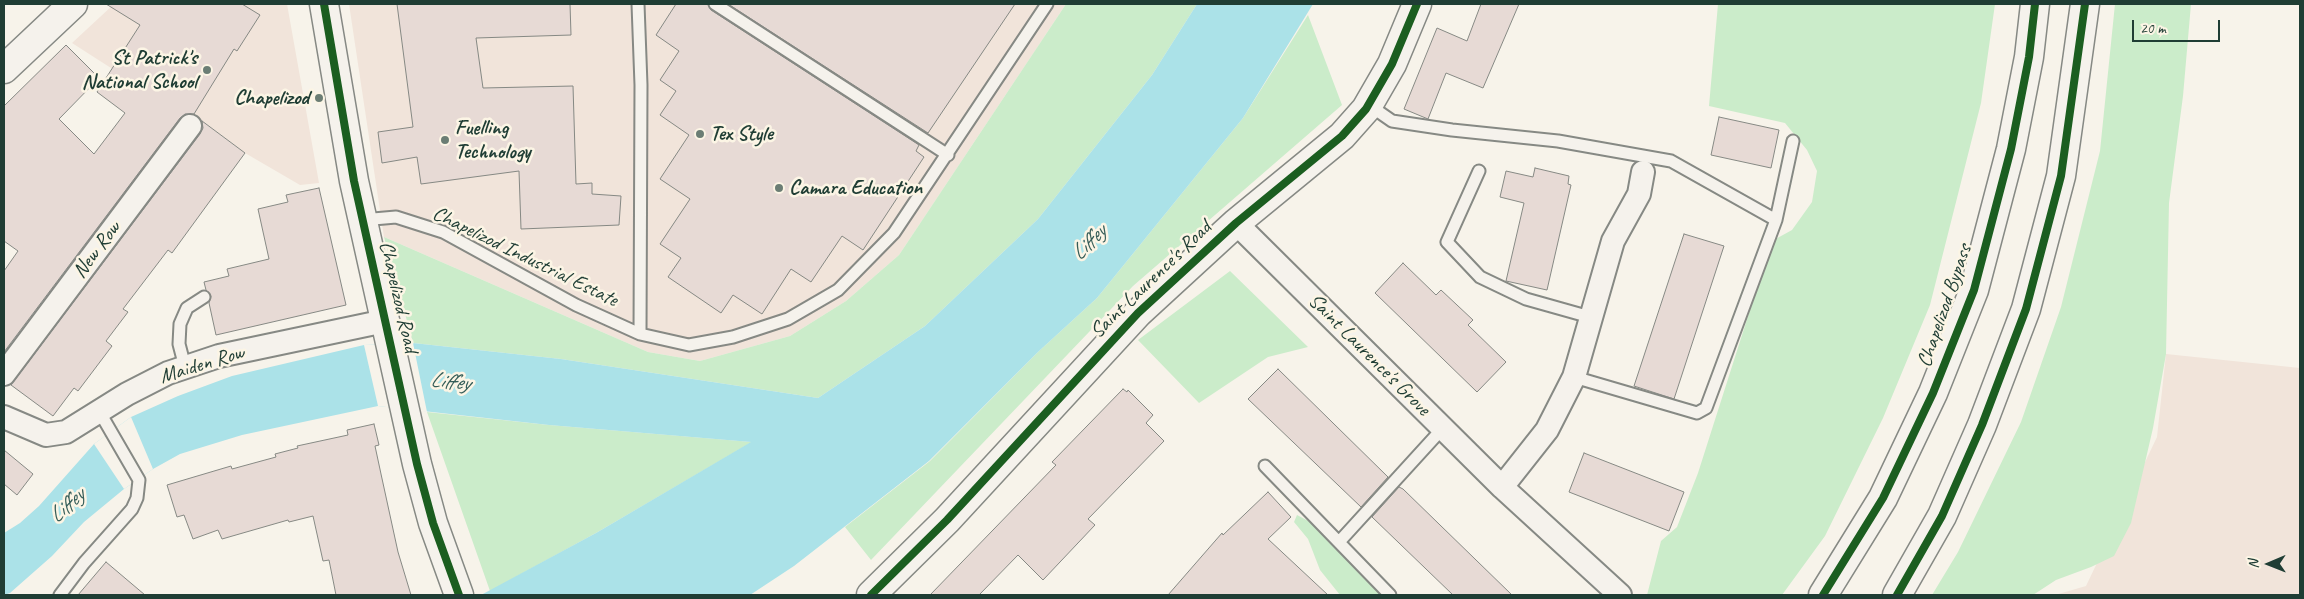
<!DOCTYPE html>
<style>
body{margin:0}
#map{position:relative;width:2304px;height:599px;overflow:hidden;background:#f7f3ea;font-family:Caveat,sans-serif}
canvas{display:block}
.frame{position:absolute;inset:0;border:5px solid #1f3d34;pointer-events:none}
.north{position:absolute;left:2244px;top:539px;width:50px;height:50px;-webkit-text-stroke:4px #fcf5e5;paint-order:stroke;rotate:269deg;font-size:14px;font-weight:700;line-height:20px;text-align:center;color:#1f3d34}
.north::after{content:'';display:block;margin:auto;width:18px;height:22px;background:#1f3d34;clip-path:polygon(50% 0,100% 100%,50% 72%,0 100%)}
.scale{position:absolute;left:2132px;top:20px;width:88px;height:22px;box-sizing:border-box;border:2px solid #1f3d34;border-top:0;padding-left:6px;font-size:15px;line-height:18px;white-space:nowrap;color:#1f3d34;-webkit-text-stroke:4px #fcf5e5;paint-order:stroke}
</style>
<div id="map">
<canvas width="2304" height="599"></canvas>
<div class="frame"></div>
<div class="north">N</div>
<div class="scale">20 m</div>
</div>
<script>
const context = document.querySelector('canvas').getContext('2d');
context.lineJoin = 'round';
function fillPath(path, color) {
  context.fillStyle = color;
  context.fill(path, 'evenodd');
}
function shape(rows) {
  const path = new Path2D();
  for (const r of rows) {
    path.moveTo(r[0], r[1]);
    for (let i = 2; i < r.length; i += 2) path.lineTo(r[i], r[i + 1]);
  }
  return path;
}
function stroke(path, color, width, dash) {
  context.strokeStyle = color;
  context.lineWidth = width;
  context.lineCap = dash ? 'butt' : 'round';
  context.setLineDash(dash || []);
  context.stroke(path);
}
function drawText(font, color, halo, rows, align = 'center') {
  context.font = font + ' Caveat,sans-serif';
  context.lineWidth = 5;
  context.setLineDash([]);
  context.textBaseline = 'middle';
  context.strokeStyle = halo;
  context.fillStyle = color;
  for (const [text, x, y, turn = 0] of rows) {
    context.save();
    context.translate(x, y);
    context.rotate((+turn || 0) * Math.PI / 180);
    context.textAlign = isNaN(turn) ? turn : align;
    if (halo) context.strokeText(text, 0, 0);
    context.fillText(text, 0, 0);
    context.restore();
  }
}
fillPath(shape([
 [114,4,287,4,319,183,300,185,245,153,207,125,178,111,72,43],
 [349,4,1066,4,899,255,846,301,790,336,700,361,648,352,384,237],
 [2166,354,2300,368,2300,595,2055,595,2086,586,2157,437]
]), '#f1e4da');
fillPath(shape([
 [1066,4,1197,4,1152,75,1038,219,925,326,818,398,561,359,413,343,384,237,648,352,700,361,790,336,846,301,899,255],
 [1718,4,1995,4,1981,103,1930,305,1883,418,1825,536,1782,595,1647,595,1661,541,1677,527,1698,473,1772,241,1792,230,1812,202,1817,171,1807,150,1785,123,1709,106],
 [2115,4,2191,4,2183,96,2169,203,2166,354,2153,428,2131,523,2114,556,2091,567,2056,580,2033,595,1932,595,1958,552,2021,422,2061,307,2100,151],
 [1308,15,1342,105,1133,286,871,560,845,527,930,461,1038,352,1097,298,1243,118],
 [1230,271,1308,347,1268,357,1199,403,1138,340],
 [427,412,549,425,752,442,596,533,490,591],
 [1297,515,1318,526,1384,595,1340,595,1320,570,1308,539,1294,522]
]), '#cbecca');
fillPath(shape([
 [1197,4,1313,4,1243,118,1097,298,1038,352,929,461,794,566,750,595,481,595,596,533,751,442,549,425,378,406,242,435,180,454,153,469,124,489,84,522,52,556,10,593,4,595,4,533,20,523,39,506,94,444,131,417,178,396,232,376,364,345,413,343,561,359,818,398,925,326,1038,219,1152,75]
]), '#abe2e8');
fillPath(shape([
 [413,343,427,412,378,406,364,345],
 [131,417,153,469,124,489,94,444]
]), '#f7f3ea');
const building = shape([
 [106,4,242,4,260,15,237,51,234,49,194,114,185,114,180,118,4,352,4,271,18,251,4,241,4,106,66,45,99,78,59,119,94,154,125,113,97,92,140,25,106,4],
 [397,4,570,4,571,35,476,38,483,88,573,86,576,184,592,183,592,194,621,196,619,225,521,229,519,171,421,184,417,157,382,163,378,132,413,127,397,4],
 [676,4,708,4,711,10,919,145,916,151,924,157,863,250,842,236,811,282,791,269,762,314,733,295,721,313,668,277,681,258,660,244,690,199,660,179,689,135,660,115,676,91,660,80,679,51,656,35,676,4],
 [728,4,1015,4,928,133,728,4],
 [1481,4,1519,4,1483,88,1446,73,1428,119,1404,109,1437,28,1467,41,1481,4],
 [1719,117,1779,130,1771,168,1711,155,1719,117],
 [202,121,245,153,172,253,168,250,123,309,128,312,106,341,112,346,78,391,74,388,53,416,11,385,200,134,203,128,202,121],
 [1535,168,1569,176,1568,184,1571,185,1547,290,1506,281,1524,203,1500,197,1506,171,1533,177,1535,168],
 [319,188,346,305,216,335,209,303,211,296,206,290,204,282,229,276,227,269,269,259,258,209,288,202,286,195,319,188],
 [1684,234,1724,246,1674,399,1634,386,1684,234],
 [1403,263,1436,295,1441,290,1473,320,1468,325,1506,362,1477,392,1375,293,1403,263],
 [1278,369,1388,477,1361,507,1248,399,1278,369],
 [1123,389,1127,392,1128,390,1153,415,1146,423,1164,441,1088,519,1095,525,1043,580,1018,555,979,595,930,595,1056,465,1052,462,1123,389],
 [374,424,379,445,375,446,381,474,398,552,411,595,336,595,329,560,323,561,313,516,289,522,288,520,222,539,218,530,193,539,184,515,177,517,167,485,231,466,232,469,276,457,275,454,298,448,297,446,348,435,347,430,374,424],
 [4,450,33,474,17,495,4,484,4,450],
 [1584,453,1684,492,1669,531,1569,492,1584,453],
 [1399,487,1403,489,1512,595,1453,595,1372,517,1399,487],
 [1268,492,1291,517,1268,539,1328,595,1168,595,1222,533,1223,535,1268,492],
 [106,562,145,595,78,595,106,562]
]);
fillPath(building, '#e7dad5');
stroke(building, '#868984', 1);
const lane = shape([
 [638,4,641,85,640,334],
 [715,4,948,155],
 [1369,105,1392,121,1452,130,1558,141,1671,161,1776,220],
 [1479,171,1447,242,1480,277,1526,299,1590,317],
 [362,220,396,217,443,232,576,305,640,334,689,345,733,337,788,319,838,290,894,233,1047,4],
 [185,367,179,344,180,324,187,308,204,297],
 [1574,377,1697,413,1706,408,1776,220,1793,141],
 [1265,466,1390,595],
 [1339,542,1443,428],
 [60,595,84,563,132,509,137,498,139,480,99,411]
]);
const street = shape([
 [1236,223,1502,487,1620,595],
 [4,374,190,126],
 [4,417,46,435,66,432,127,394,168,373,219,356,385,321],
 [1502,487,1547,430,1574,377,1613,241,1639,194,1643,172]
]);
const secondary = shape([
 [324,4,354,181,417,464,433,523,459,595],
 [4,69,73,4],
 [871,595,947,520,1138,313,1236,223,1342,136,1366,109,1392,64,1417,4],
 [1823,595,1883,498,1933,393,1974,290,2011,149,2029,57,2035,4],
 [1897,595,1942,516,1982,425,2026,309,2061,176,2085,4]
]);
stroke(lane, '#868984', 15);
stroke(street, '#868984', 26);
stroke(secondary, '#868984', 31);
stroke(lane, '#f5f2ec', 11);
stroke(street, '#f5f2ec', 22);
stroke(secondary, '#f5f2ec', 28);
stroke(shape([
 [324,4,354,181,417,464,433,523,459,595],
 [871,595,947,520,1138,313,1236,223,1342,136,1366,109,1392,64,1417,4],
 [1823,595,1883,498,1933,393,1974,290,2011,149,2029,57,2035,4],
 [1897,595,1942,516,1982,425,2026,309,2061,176,2085,4]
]), '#1b5e20', 8);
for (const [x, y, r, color] of [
 [207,70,5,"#6b7d74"],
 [319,98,5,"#6b7d74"],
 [700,134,5,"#6b7d74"],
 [445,140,5,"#6b7d74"],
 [779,188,5,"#6b7d74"]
]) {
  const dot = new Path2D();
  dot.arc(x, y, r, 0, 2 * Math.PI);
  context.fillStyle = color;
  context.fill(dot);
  stroke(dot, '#fcf5e5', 2);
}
drawText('bold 21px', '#1f3d34', '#fcf5e5', [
 ["St Patrick's",197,58,"right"],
 ["National School",197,82,"right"],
 ["Chapelizod",309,98,"right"],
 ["Fuelling",455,128],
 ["Technology",455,152],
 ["Tex Style",710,134],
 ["Camara Education",789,188]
], 'left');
drawText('21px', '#1f3d34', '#fcf5e5', [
 ["New Row",97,250,-53],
 ["Chapelizod Industrial Estate",525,257,26],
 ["Saint Laurence's Road",1151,280,-44],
 ["Chapelizod Road",398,297,77],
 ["Chapelizod Bypass",1945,306,-71],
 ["Saint Laurence's Grove",1369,355,45],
 ["Maiden Row",202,365,-17]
]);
drawText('italic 22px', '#355d58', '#fcf5e5', [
 ["Liffey",1089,243,-45],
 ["Liffey",450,382,6],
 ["Liffey",67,506,-42]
]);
</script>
